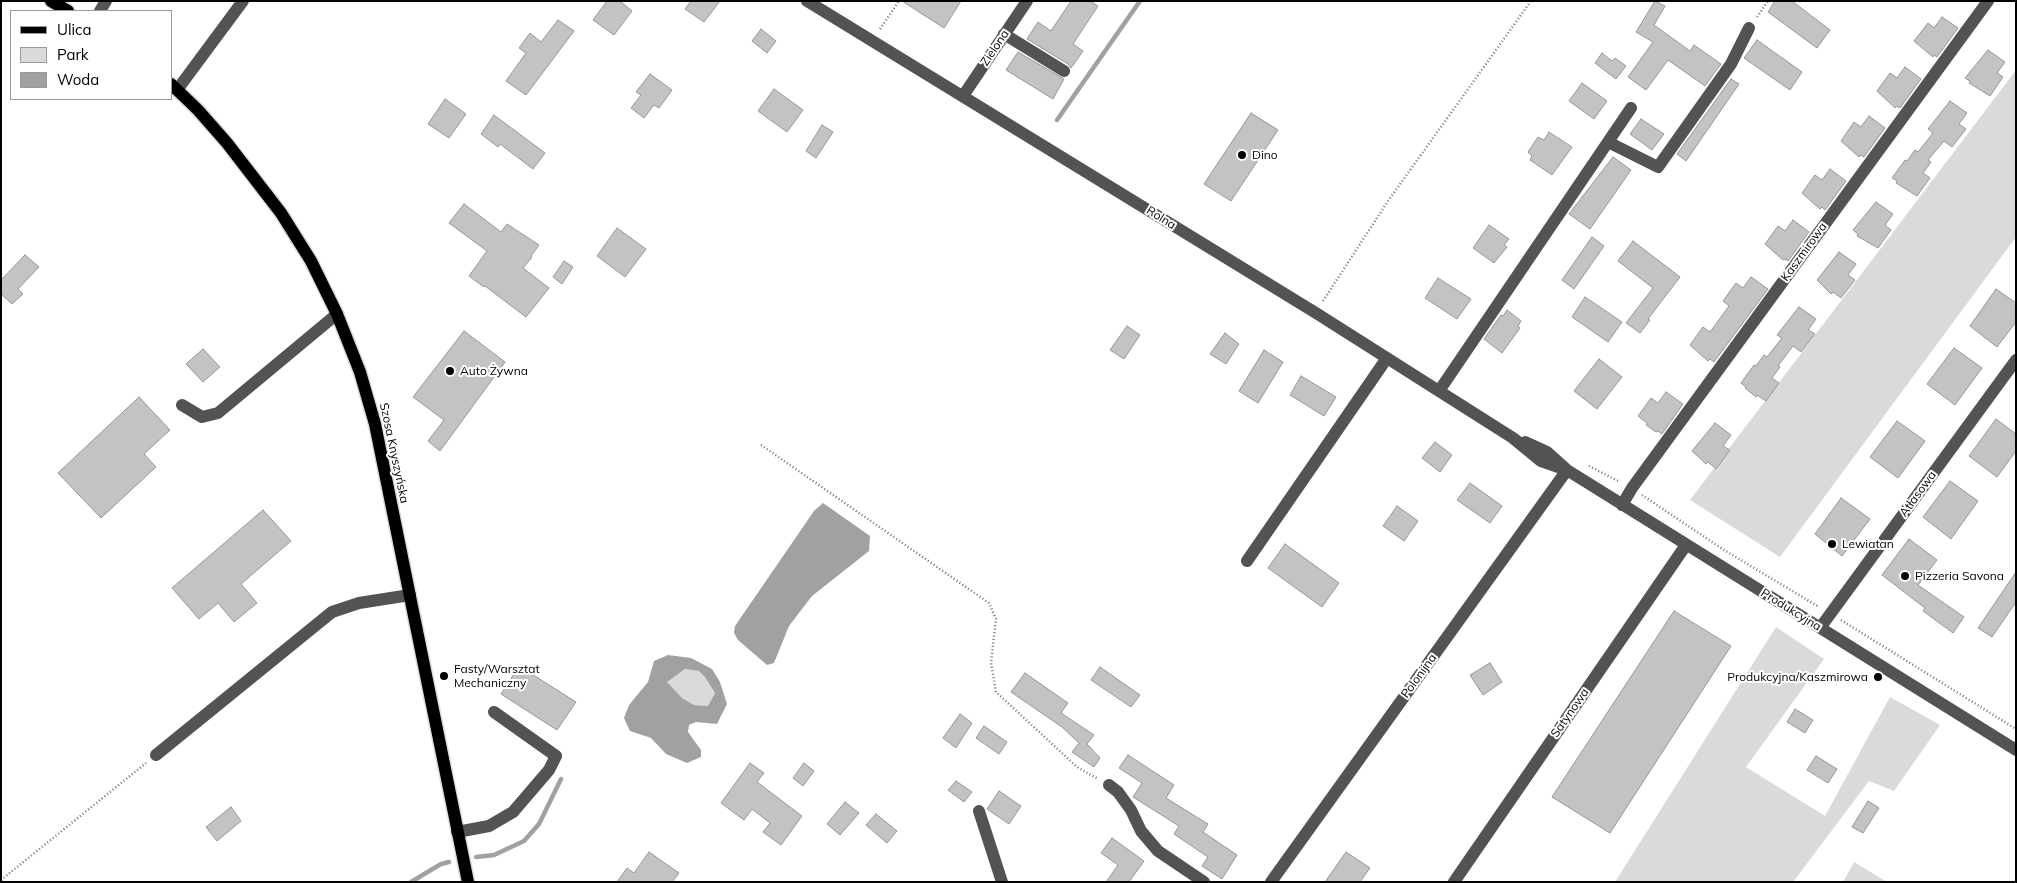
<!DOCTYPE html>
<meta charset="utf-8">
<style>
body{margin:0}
#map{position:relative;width:2017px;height:883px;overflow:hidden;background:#fff;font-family:Mulish,sans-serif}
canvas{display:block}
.frame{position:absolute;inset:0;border:2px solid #000;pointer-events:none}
.legend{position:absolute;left:10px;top:10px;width:162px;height:90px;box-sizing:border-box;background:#fff;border:1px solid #999;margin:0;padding:6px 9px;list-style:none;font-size:15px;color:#000}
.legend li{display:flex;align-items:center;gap:10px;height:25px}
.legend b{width:25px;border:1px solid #999}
</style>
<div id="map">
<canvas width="2017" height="883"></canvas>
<div class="frame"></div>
<ul class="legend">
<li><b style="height:6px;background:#000"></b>Ulica</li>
<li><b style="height:14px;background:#dadada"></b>Park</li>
<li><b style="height:14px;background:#a1a1a1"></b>Woda</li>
</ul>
</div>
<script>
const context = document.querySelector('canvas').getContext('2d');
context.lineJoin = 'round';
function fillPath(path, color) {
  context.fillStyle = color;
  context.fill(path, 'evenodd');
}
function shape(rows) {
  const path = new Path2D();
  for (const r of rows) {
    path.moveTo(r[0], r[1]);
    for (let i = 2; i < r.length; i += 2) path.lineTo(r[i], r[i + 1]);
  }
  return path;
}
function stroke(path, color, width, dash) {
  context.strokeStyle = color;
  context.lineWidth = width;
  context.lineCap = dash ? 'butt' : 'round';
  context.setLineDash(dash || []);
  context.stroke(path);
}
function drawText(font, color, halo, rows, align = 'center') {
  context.font = font + ' Mulish,sans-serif';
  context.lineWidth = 4;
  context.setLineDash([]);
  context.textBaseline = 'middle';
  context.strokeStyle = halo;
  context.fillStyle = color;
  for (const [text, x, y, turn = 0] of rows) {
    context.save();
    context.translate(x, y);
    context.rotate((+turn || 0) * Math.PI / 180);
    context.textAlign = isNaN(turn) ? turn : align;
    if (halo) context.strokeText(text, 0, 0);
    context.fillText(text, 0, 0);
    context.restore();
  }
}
fillPath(shape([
 [2016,70,2016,237,1780,557,1690,500],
 [1776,627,1824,659,1746,767,1825,816,1890,697,1940,725,1894,791,1869,781,1793,882,1615,882],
 [685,669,700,671,705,677,715,693,708,706,694,705,682,698,666,682],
 [1854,862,1887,882,1843,882]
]), '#dadada');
fillPath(shape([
 [823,503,870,536,869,551,812,596,789,626,774,663,767,665,738,640,734,633,735,626,814,511],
 [668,655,691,658,712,669,720,682,727,704,717,724,696,722,689,725,688,732,701,750,701,757,687,763,666,754,651,738,630,731,624,718,629,705,648,682,654,661],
 [685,669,699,671,705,677,715,693,708,706,694,705,682,698,667,682]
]), '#a1a1a1');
stroke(shape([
 [1057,120,1140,1],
 [476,857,494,855,524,841,539,824,561,779],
 [411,882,441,864,449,862]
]), '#a1a1a1', 4.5);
const building = shape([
 [607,1,620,1,632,11,614,35,593,20,607,1],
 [691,1,720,1,704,22,685,9,691,1],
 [902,1,961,1,944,28,902,1],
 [1071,1,1090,1,1098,6,1073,44,1083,51,1071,68,1068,64,1027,39,1038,22,1051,31,1071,1],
 [1655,1,1665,6,1654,25,1690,51,1694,45,1721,64,1705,86,1668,60,1646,90,1628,77,1653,42,1636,32,1655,1],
 [1775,1,1792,1,1830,30,1817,48,1768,12,1775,1],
 [1942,17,1958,28,1937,57,1934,55,1933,57,1914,41,1928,23,1934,28,1942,17],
 [558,20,574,31,526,95,506,81,526,53,519,48,530,33,541,42,558,20],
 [761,29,776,41,767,53,752,41,761,29],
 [1757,40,1802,72,1790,90,1744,58,1757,40],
 [1988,50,2005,62,1997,73,2003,77,1990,96,1969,83,1970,81,1965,78,1988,50],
 [1018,52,1064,79,1053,99,1006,70,1018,52],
 [1602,53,1612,61,1615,58,1626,66,1616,79,1595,63,1602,53],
 [1905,67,1921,79,1900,108,1897,106,1895,108,1877,91,1890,73,1897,78,1905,67],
 [650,74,672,90,659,108,654,105,644,118,631,108,641,95,636,92,650,74],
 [1731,79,1739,84,1686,161,1677,154,1731,79],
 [1582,83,1607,101,1594,119,1569,101,1582,83],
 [774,89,803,110,787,132,758,111,774,89],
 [445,99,466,114,449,138,428,124,445,99],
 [1950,101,1967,113,1959,124,1966,129,1952,147,1944,141,1928,160,1931,162,1923,173,1930,178,1917,196,1896,183,1897,181,1892,178,1905,160,1907,161,1915,150,1918,152,1933,133,1928,129,1950,101],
 [1251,113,1278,130,1231,201,1204,184,1251,113],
 [494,115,545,153,533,169,500,144,498,147,481,134,494,115],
 [1869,116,1885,128,1864,157,1860,155,1859,157,1841,141,1854,122,1861,127,1869,116],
 [1641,119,1664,134,1652,150,1630,134,1641,119],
 [822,125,833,132,816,158,806,151,822,125],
 [1549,132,1572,147,1552,175,1530,160,1532,156,1528,152,1538,137,1544,140,1549,132],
 [1613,157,1631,170,1590,229,1569,214,1613,157],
 [1830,169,1846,181,1825,210,1822,207,1820,209,1802,193,1815,175,1822,180,1830,169],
 [1876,202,1893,214,1885,225,1891,230,1878,248,1857,236,1858,234,1853,230,1876,202],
 [464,204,501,232,507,224,539,245,531,256,532,257,523,268,549,288,526,317,485,286,484,287,469,276,487,251,449,223,464,204],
 [1793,220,1809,232,1788,261,1785,259,1783,260,1765,244,1778,226,1785,231,1793,220],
 [1489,225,1509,239,1504,245,1507,247,1494,263,1473,248,1489,225],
 [617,228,646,249,625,277,597,256,617,228],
 [1592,237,1604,246,1574,289,1562,280,1592,237],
 [1633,241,1680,277,1648,319,1650,320,1640,333,1626,323,1653,288,1618,261,1633,241],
 [1839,252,1856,264,1848,275,1855,280,1841,298,1833,292,1831,294,1817,280,1839,252],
 [25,255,39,267,18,289,23,294,12,304,1,294,1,280,25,255],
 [564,261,573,267,562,284,553,277,564,261],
 [1751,277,1768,289,1714,362,1710,359,1708,361,1690,345,1703,327,1710,332,1729,306,1723,301,1736,283,1743,288,1751,277],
 [1438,278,1471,299,1457,319,1425,298,1438,278],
 [1996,289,2016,303,2016,322,1997,347,1970,326,1996,289],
 [1585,297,1622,322,1608,342,1572,317,1585,297],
 [1799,307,1816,319,1808,330,1815,334,1801,352,1793,346,1778,366,1780,367,1772,378,1779,383,1766,401,1757,395,1756,397,1745,388,1746,387,1741,383,1754,365,1756,366,1764,355,1767,357,1782,338,1777,335,1799,307],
 [1507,310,1521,321,1518,326,1520,328,1502,353,1484,339,1501,315,1503,316,1507,310],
 [1127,326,1140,335,1124,359,1110,350,1127,326],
 [464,331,505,362,440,451,428,441,444,420,413,397,464,331],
 [1225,333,1239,344,1226,364,1210,354,1225,333],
 [1954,348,1982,368,1955,405,1927,384,1954,348],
 [203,349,220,367,203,382,186,364,203,349],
 [1264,350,1283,362,1258,403,1239,391,1264,350],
 [1599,359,1622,377,1597,409,1574,391,1599,359],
 [1301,376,1336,397,1324,416,1290,395,1301,376],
 [1666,392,1683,404,1662,434,1658,431,1656,432,1646,425,1647,423,1638,416,1651,398,1658,403,1666,392],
 [139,397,170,430,144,454,156,467,101,518,58,473,139,397],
 [1996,419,2016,434,2016,451,1997,477,1969,456,1996,419],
 [1897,421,1925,441,1898,478,1870,457,1897,421],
 [1715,423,1731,435,1723,446,1730,450,1716,469,1708,462,1706,464,1692,451,1715,423],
 [1435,442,1452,455,1440,472,1422,458,1435,442],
 [1950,481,1978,501,1951,539,1923,517,1950,481],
 [1470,483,1502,506,1490,523,1457,500,1470,483],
 [1841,498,1870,519,1842,556,1815,534,1841,498],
 [1397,506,1418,521,1404,541,1383,526,1397,506],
 [263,510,291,541,241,584,257,603,234,622,218,603,199,619,172,588,263,510],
 [1909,539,1937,560,1918,585,1964,617,1953,633,1923,611,1925,608,1882,575,1909,539],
 [1285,544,1339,583,1322,607,1268,568,1285,544],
 [2016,572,2016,602,1992,637,1978,628,2016,572],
 [1674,611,1731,646,1610,833,1552,797,1674,611],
 [1490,663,1502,682,1483,695,1470,675,1490,663],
 [519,666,576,702,557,730,501,694,519,666],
 [1100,667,1140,695,1131,707,1091,680,1100,667],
 [1025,673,1068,703,1061,713,1094,735,1087,744,1100,758,1094,767,1072,752,1079,743,1062,727,1011,692,1025,673],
 [1795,709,1813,720,1805,733,1787,722,1795,709],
 [960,714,972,723,956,748,943,738,960,714],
 [984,726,1007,742,999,754,976,738,984,726],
 [1128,755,1174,785,1166,798,1208,824,1203,832,1237,855,1222,879,1202,866,1208,857,1174,834,1179,826,1133,797,1142,783,1119,768,1128,755],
 [1816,756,1837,769,1828,783,1807,770,1816,756],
 [750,763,764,773,757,782,802,816,781,845,763,832,770,823,752,809,744,820,721,803,750,763],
 [804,763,814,771,803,786,793,778,804,763],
 [956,781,972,792,964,802,948,790,956,781],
 [999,791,1021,806,1009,824,987,809,999,791],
 [1868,801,1879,808,1863,833,1852,827,1868,801],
 [845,802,859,813,840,835,827,824,845,802],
 [231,807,241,821,217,841,206,827,231,807],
 [876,814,897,831,887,843,866,825,876,814],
 [1112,838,1144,861,1129,882,1106,882,1118,865,1101,853,1112,838],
 [649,852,679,873,672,882,617,882,627,868,634,873,649,852],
 [1346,852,1370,868,1360,882,1325,882,1346,852]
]);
fillPath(building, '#c3c3c3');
stroke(building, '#979797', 1);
const major = shape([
 [51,1,68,11],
 [171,84,198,110,227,143,281,213,311,261,337,314,360,372,375,424,468,882]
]);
stroke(major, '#dbdbdb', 15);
stroke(shape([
 [1757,17,1768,1],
 [880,29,899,1],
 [1323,301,1388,201,1531,1],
 [761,445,989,603,996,619,991,663,996,692,1077,767,1098,779],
 [1589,466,1620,482],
 [1642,495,1724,550,1819,607],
 [1841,620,2016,729],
 [1,880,146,763]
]), '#757575', 2.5, [1, 2.5]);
stroke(shape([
 [807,1,1316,313,1513,438,1541,461,1567,470],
 [100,11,106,1],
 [1004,34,1064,71],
 [177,90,243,1],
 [963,96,1027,1],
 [1608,142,1658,167,1731,64,1749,28],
 [1439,391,1631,108],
 [182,405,202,417,218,413,337,314],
 [1525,442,1547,452,1567,470,2016,750],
 [1622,505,1632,488,1988,1],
 [1247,561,1387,358],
 [1820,628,2016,360],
 [156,755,332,612,359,603,410,595],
 [1109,785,1118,792,1131,810,1141,831,1158,851,1204,882],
 [979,811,1002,882],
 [457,832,489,826,513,812,549,770,556,756,494,712],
 [1271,882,1567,470],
 [1454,882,1686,545]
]), '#535353', 12);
stroke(major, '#000', 12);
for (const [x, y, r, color] of [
 [1242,155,5,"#000"],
 [450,371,5,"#000"],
 [1832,544,5,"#000"],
 [1905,576,5,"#000"],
 [444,676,5,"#000"],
 [1878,677,5,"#000"]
]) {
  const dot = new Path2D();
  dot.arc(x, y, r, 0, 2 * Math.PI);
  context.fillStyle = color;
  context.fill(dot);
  stroke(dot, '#fff', 2);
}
drawText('12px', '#000', '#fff', [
 ["Zielona",995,48,-56],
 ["Rolna",1161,218,32],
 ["Kaszmirowa",1804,252,-54],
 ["Szosa Knyszyńska",394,453,78],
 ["Atłasowa",1918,494,-54],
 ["Produkcyjna",1791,610,32],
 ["Polonijna",1419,676,-54],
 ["Satynowa",1570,713,-55]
]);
drawText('12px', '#000', '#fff', [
 ["Dino",1252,155],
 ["Auto Żywna",460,371],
 ["Lewiatan",1842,544],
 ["Pizzeria Savona",1915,576],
 ["Fasty/Warsztat",454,669],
 ["Mechaniczny",454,683],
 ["Produkcyjna/Kaszmirowa",1868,677,"right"]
], 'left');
</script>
